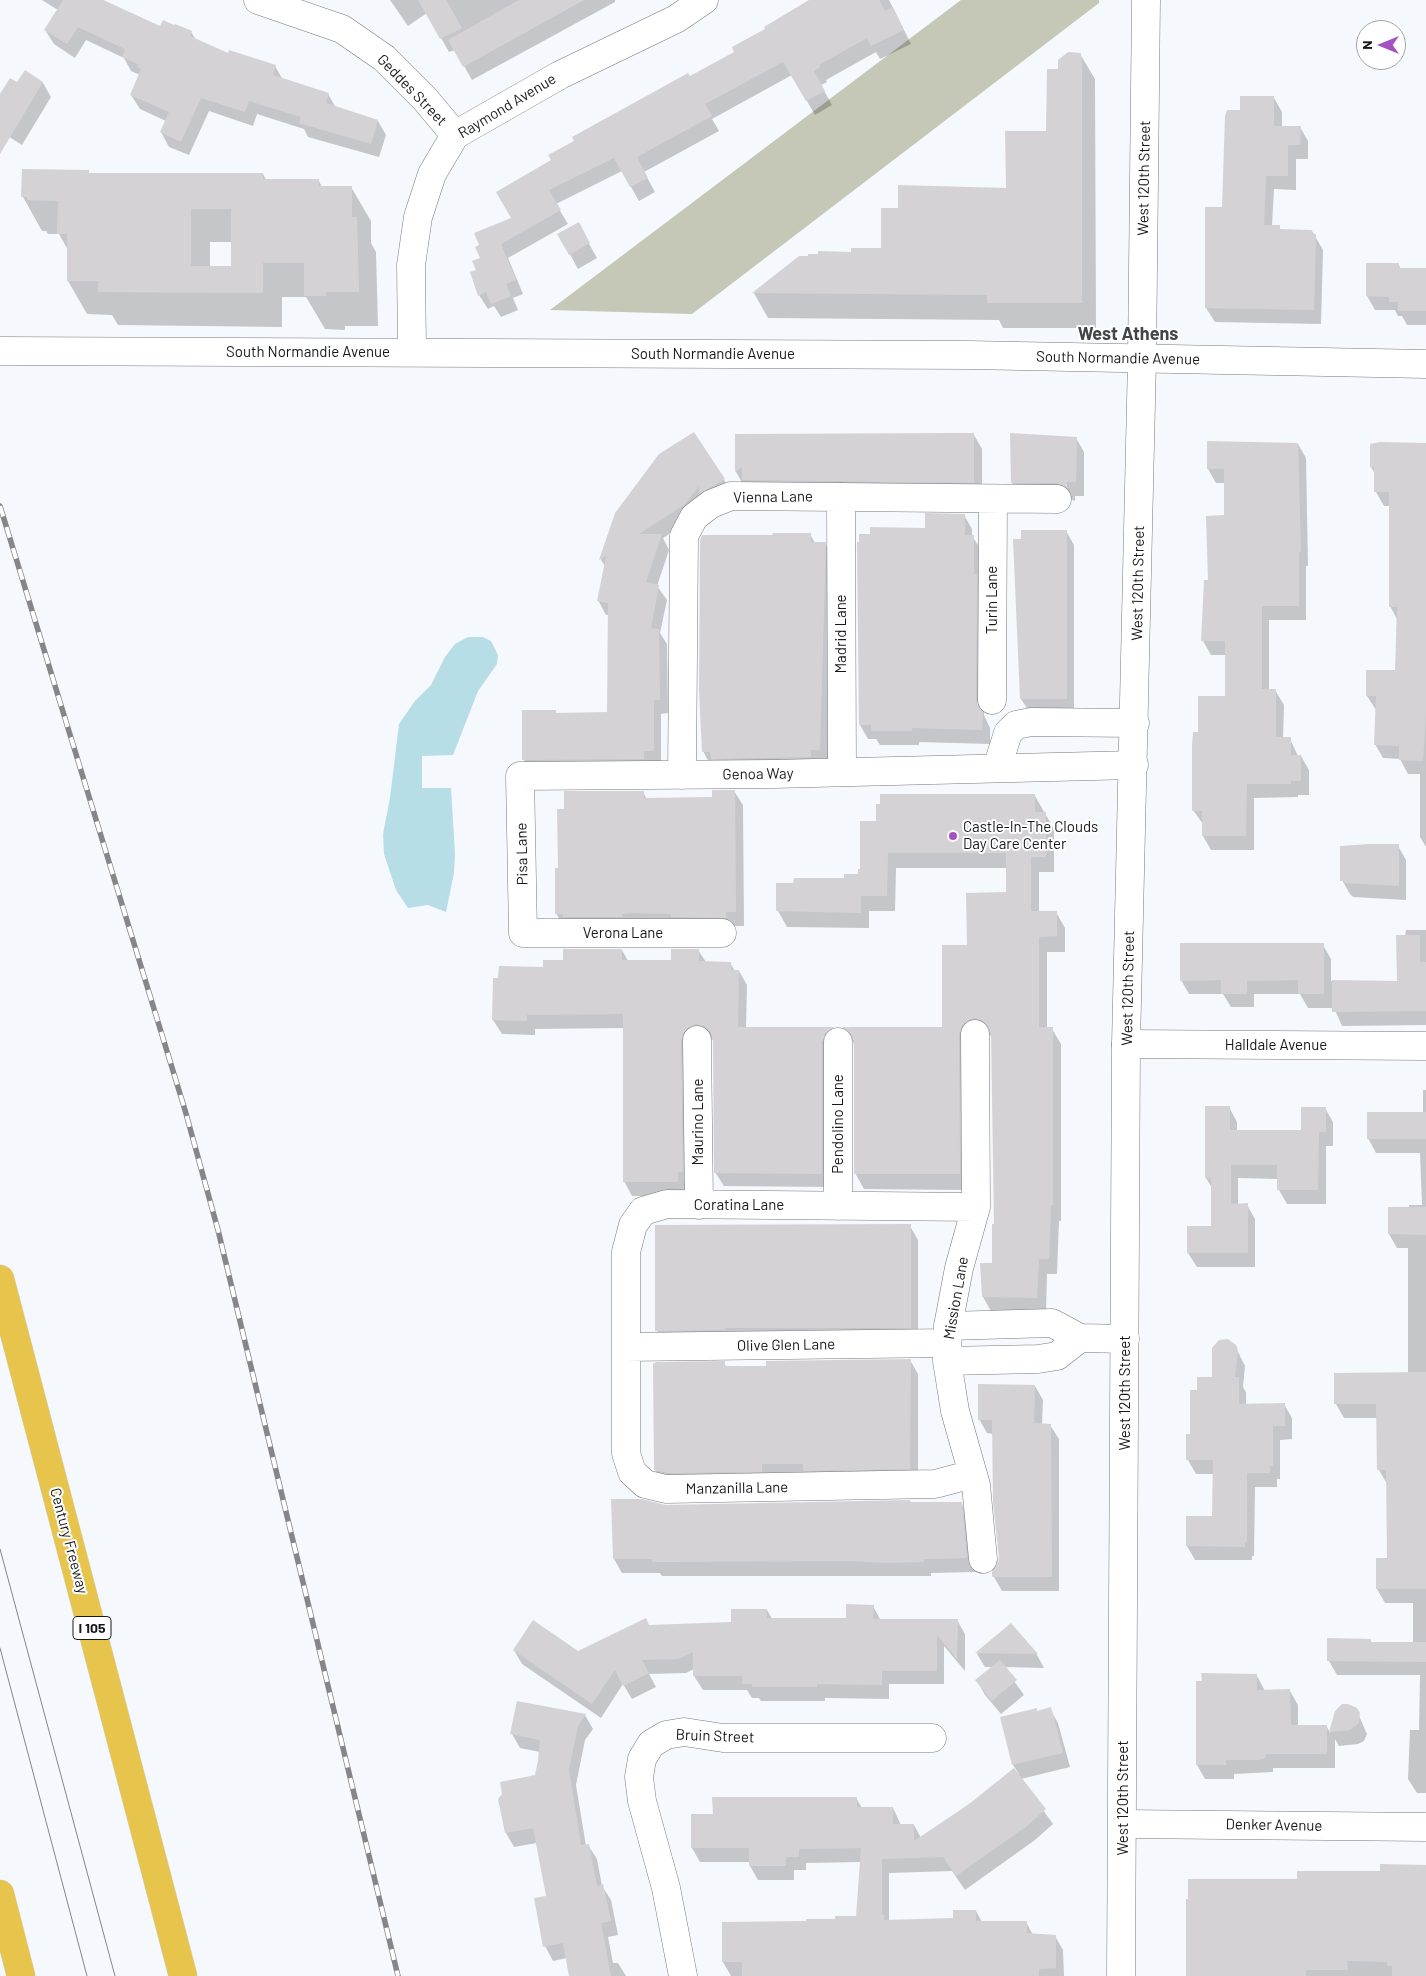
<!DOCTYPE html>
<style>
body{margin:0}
#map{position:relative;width:1426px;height:1976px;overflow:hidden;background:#f5f8fc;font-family:Barlow,sans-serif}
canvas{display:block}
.north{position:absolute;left:1356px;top:20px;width:50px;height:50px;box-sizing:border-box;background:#fff;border:1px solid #a2a3a3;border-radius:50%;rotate:270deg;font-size:14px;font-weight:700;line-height:20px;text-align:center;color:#17181a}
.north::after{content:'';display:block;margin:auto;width:18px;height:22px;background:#a452c2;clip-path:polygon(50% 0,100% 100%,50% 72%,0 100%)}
</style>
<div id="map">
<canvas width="1426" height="1976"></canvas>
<div class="north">N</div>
</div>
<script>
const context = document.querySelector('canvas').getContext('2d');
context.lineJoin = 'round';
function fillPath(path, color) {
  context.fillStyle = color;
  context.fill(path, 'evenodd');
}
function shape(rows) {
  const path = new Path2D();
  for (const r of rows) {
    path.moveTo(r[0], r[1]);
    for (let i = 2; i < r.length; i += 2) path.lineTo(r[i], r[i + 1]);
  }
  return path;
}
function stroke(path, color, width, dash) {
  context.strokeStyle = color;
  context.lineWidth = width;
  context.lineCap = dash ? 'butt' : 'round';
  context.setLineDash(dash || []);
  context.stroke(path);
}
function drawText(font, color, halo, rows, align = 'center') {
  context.font = font + ' Barlow,sans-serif';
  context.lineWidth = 4;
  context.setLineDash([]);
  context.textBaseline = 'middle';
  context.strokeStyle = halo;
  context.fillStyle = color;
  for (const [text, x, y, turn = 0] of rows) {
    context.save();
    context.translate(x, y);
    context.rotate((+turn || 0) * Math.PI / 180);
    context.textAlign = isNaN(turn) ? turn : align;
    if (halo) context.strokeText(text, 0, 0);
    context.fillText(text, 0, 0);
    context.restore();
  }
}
fillPath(shape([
 [961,0,1099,0,1099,3,692,314,550,310]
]), '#c5c8b6');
fillPath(shape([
 [468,637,483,637,491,641,498,655,497,664,478,691,453,755,422,756,422,788,451,788,455,854,454,873,446,912,428,905,408,908,396,890,384,854,383,834,390,798,399,724,415,701,431,685,445,657,455,644]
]), '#b7dde6');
fillPath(shape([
 [42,0,103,0,161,27,191,32,196,40,229,55,275,66,283,80,328,94,336,108,378,121,386,135,379,157,308,137,304,129,257,114,253,126,209,111,189,155,169,147,161,132,166,121,140,109,131,95,140,75,131,71,124,58,86,40,75,58,54,44,45,30,58,10],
 [390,0,615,0,615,2,472,80,455,50,449,52,427,13,408,26],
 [811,0,889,0,911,44,880,59,876,52,826,80,827,82,821,85,832,105,815,115,792,75,712,119,719,131,644,172,655,192,639,201,622,171,556,204,568,224,508,258,523,294,513,298,518,310,501,317,494,306,488,309,479,295,477,270,481,259,512,218,689,78,736,52],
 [1080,54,1095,79,1096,328,1003,328,999,320,768,318,754,293,799,258,882,249,899,209,1007,190,1047,132,1059,70],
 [43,83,51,97,22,145,0,131,0,96,17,84],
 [1274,98,1282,112,1282,127,1300,127,1308,141,1308,159,1296,159,1296,190,1274,189,1272,226,1279,226,1281,231,1312,231,1323,250,1321,324,1215,322,1206,308,1241,111],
 [88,171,90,174,263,174,267,181,319,181,322,187,351,187,371,221,371,243,376,252,378,326,345,326,345,330,325,329,306,297,282,297,282,327,118,325,112,315,87,314,68,281,68,250,59,234,48,234,46,231,42,231,23,197],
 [210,242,232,242,232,267,210,267],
 [578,224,597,258,578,269,559,234],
 [1398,264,1401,269,1426,269,1426,325,1407,325,1402,316,1398,316,1395,310,1375,310,1367,296],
 [736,435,974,435,982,449,982,496,744,486,736,472],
 [1076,438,1084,452,1084,496,1075,496,1075,501,1066,497,1020,497,1012,483],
 [1209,442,1298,444,1306,458,1308,566,1306,566,1306,620,1269,620,1269,690,1275,690,1284,705,1283,739,1290,739,1298,756,1301,756,1309,770,1309,795,1298,795,1298,797,1254,798,1254,850,1211,850,1203,836,1203,824,1193,810,1199,733,1226,698,1226,655,1211,655,1203,641,1209,581,1225,517,1225,483,1216,483,1208,469],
 [1426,444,1426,847,1420,837,1420,774,1408,774,1400,759,1383,758,1375,744,1376,710,1367,696,1396,671,1397,619,1390,606,1390,506,1384,506,1376,492,1376,475,1371,467],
 [660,455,724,480,732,493,663,538,669,550,657,586,667,600,660,633,667,644,668,713,661,714,661,765,532,774,524,760,523,711,556,714,608,713,609,615,606,615,598,600,605,566,601,560,616,513],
 [964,515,972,529,972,536,982,551,984,589,984,715,990,728,990,744,919,742,919,745,880,745,876,739,868,739,860,725,926,529],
 [1066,531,1074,545,1074,712,1030,713,1021,699],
 [810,534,815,543,825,543,833,557,828,763,711,766,703,751],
 [734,791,743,805,744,926,564,928,556,913,559,869,643,792,647,799,714,798],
 [1035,796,1054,829,1054,872,1039,872,1039,912,1056,912,1065,928,1065,952,1047,952,1047,1029,1052,1029,1061,1044,1061,1221,1059,1221,1057,1274,1047,1274,1046,1313,992,1313,983,1297,993,1264,995,1225,992,1036,985,1034,969,1190,864,1189,855,1173,855,1045,844,1029,943,1029,968,946,1008,893,1008,868,896,868,895,911,869,911,869,928,787,927,778,911,846,879,859,876,877,823],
 [1398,846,1406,860,1406,900,1353,897,1350,894,1342,880],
 [1406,930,1426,930,1426,1025,1342,1026,1334,1008,1308,1008,1300,994,1254,994,1254,1007,1231,1007,1223,994,1189,994,1181,980,1323,945,1331,959,1331,981,1398,983],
 [622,950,628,961,672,961,698,950,706,962,730,963,735,971,739,971,747,985,746,1029,834,1029,841,1042,830,1187,724,1186,715,1172,714,1040,705,1038,686,1196,632,1196,624,1181,624,1028,535,1029,535,1035,502,1034,493,1020,494,979],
 [1423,1090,1426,1090,1426,1793,1417,1793,1408,1779,1410,1730,1419,1730,1420,1675,1337,1675,1329,1661,1370,1640,1372,1643,1413,1643,1413,1603,1385,1603,1377,1589,1377,1559,1388,1559,1387,1484,1379,1470,1378,1418,1344,1418,1336,1404,1408,1374,1408,1248,1397,1248,1389,1234,1409,1209,1409,1205,1422,1205,1420,1153,1376,1153,1368,1138,1423,1113],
 [1229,1107,1237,1122,1237,1131,1303,1131,1325,1108,1333,1122,1333,1146,1326,1146,1326,1204,1287,1204,1279,1190,1279,1179,1238,1178,1238,1205,1247,1205,1255,1219,1255,1267,1197,1267,1188,1253,1212,1227,1212,1188,1206,1178],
 [910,1226,918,1240,918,1342,665,1345,657,1331],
 [1235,1346,1245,1366,1243,1387,1246,1392,1246,1405,1284,1404,1292,1418,1292,1439,1280,1440,1280,1479,1277,1479,1277,1487,1255,1487,1254,1556,1252,1556,1252,1560,1195,1560,1187,1546,1213,1517,1214,1474,1196,1474,1188,1460,1198,1391,1214,1378],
 [910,1360,918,1374,918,1483,663,1484,655,1470,724,1363,727,1368,767,1368],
 [1035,1386,1043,1400,1042,1425,1050,1425,1059,1439,1059,1591,1002,1591,994,1577,1000,1558,993,1434,987,1433,979,1419],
 [911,1503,961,1503,969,1518,975,1572,931,1573,931,1576,662,1576,660,1573,622,1573,614,1559,666,1506],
 [873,1606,881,1621,957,1620,965,1634,965,1671,944,1646,944,1684,889,1684,889,1699,825,1698,825,1701,761,1701,759,1698,752,1698,747,1690,703,1690,694,1676,694,1669,686,1673,649,1674,656,1687,632,1699,623,1684,601,1718,522,1664,514,1650,578,1652,649,1626,732,1623,767,1610,772,1619,847,1619],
 [1011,1625,1037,1655,1044,1668,1004,1667,1024,1695,1001,1714,985,1695,977,1681,993,1667,985,1667,977,1654],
 [1257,1676,1265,1691,1290,1691,1298,1705,1298,1727,1327,1727,1330,1733,1339,1709,1356,1709,1367,1734,1364,1741,1358,1744,1339,1746,1335,1739,1335,1768,1273,1768,1273,1772,1234,1774,1234,1779,1205,1779,1197,1765],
 [1036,1709,1038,1712,1050,1709,1058,1723,1070,1767,1021,1779,1053,1824,1035,1840,965,1890,952,1871,889,1873,889,1921,954,1919,976,1911,982,1922,1026,1922,1033,1935,1055,1936,1063,1950,1064,1976,731,1976,723,1962,807,1923,857,1917,861,1862,806,1863,806,1870,794,1870,794,1880,758,1880,750,1866,750,1862,700,1862,692,1848,714,1815,856,1798,862,1808,893,1808,901,1825,914,1825,921,1838,1019,1774,1013,1765],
 [585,1715,593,1729,585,1740,576,1785,586,1846,588,1845,597,1859,602,1886,611,1900,618,1935,608,1937,613,1963,618,1963,626,1976,570,1976,567,1958,553,1961,545,1946,548,1897,537,1843,514,1847,506,1833,536,1776,540,1752,520,1748,512,1734],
 [1426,1866,1426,1976,1187,1976,1298,1880]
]), '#0003');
fillPath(shape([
 [63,0,103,0,160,26,163,20,174,25,175,24,192,31,190,36,228,53,229,50,276,65,273,75,329,93,326,103,378,120,371,144,299,123,301,117,249,101,245,112,201,98,181,142,160,132,169,112,130,95,141,69,137,67,138,64,122,57,125,49,78,27,67,44,44,30],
 [418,0,446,0,462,28,440,39],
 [519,0,584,0,463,67,448,40],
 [809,0,879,0,885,11,893,7,904,30,871,46,867,38,819,65,820,67,814,71,825,91,806,101,783,62,705,104,712,116,637,157,648,178,630,187,614,158,549,190,561,210,501,244,516,280,506,284,511,296,491,304,486,292,478,296,470,272,476,270,472,261,480,258,475,247,479,245,474,233,511,218,496,192,551,160,548,155,574,141,572,137,688,73,690,76,734,52,732,47,765,29,764,27],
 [1068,52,1081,53,1082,70,1082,303,987,303,987,295,752,293,799,256,808,256,808,254,818,254,818,251,851,252,851,248,881,248,881,208,898,208,898,185,1006,188,1005,131,1046,131,1047,69,1058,69,1058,60],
 [25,70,43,82,0,154,0,94,10,78,17,82],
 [1240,96,1274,96,1274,126,1301,126,1300,145,1288,145,1288,176,1266,176,1264,225,1280,225,1280,229,1312,230,1312,234,1316,234,1314,310,1205,308,1205,207,1222,207,1225,116,1227,110,1240,110],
 [22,169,89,170,89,173,263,173,263,179,319,179,319,186,352,186,352,217,357,217,359,292,326,292,326,296,304,296,304,263,263,263,263,293,98,292,98,281,67,281,67,234,57,234,58,201,27,200,27,197,21,197],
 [191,209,231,209,231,266,191,266],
 [579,222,590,243,569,255,557,234],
 [1366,263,1399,263,1399,268,1426,268,1426,311,1398,311,1398,302,1389,302,1389,297,1366,296],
 [694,432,725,479,699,494,699,486,684,505,639,534,662,534,646,582,659,585,651,628,659,629,660,700,654,700,654,751,644,751,644,759,522,760,522,710,556,710,556,713,607,712,608,603,597,601,606,556,599,560,615,513,659,454],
 [954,433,974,433,974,483,742,480,742,467,735,472,735,434],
 [1010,433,1077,437,1076,482,1067,482,1067,488,1057,483,1011,483],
 [1207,441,1298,443,1301,552,1299,552,1299,606,1262,606,1262,689,1276,689,1276,737,1291,737,1291,755,1301,755,1301,781,1291,781,1291,784,1247,784,1246,836,1202,836,1202,811,1192,811,1192,746,1193,732,1198,732,1198,696,1225,696,1225,641,1201,641,1204,580,1208,580,1206,516,1224,515,1224,469,1207,469],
 [1380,442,1426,443,1426,714,1423,761,1399,760,1399,746,1374,745,1376,696,1366,696,1366,670,1395,670,1397,607,1389,607,1389,492,1374,492,1374,467,1370,467,1370,444],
 [925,513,965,514,965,535,974,535,974,574,977,574,976,700,983,712,982,730,912,728,912,731,871,731,871,725,859,725,857,542,859,542,859,534,870,534,870,527,925,528],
 [1021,530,1067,530,1067,699,1020,699,1013,539,1021,539],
 [773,533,811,533,811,542,826,542,820,750,811,750,811,757,711,759,710,752,702,752,699,690,700,540,702,535,772,535],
 [712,790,735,790,736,912,726,912,726,918,671,917,671,914,631,913,622,914,622,917,563,917,563,914,555,914,555,868,558,868,557,809,564,809,564,791,644,791,644,798,712,797],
 [880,794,1035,794,1035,812,1046,812,1046,857,1031,857,1031,911,1057,911,1057,936,1039,937,1039,1027,1053,1027,1053,1205,1051,1205,1049,1259,1039,1259,1037,1298,982,1297,980,1263,992,1263,992,1224,994,1224,991,1034,989,1027,983,1021,975,1018,968,1020,962,1026,959,1034,960,1174,854,1174,854,1042,851,1034,842,1027,942,1027,942,945,967,945,966,893,1006,892,1006,853,888,853,887,896,861,896,861,913,776,911,776,883,793,883,794,878,844,878,844,874,858,874,858,869,860,869,860,821,876,821,876,804,880,804],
 [1368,844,1399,844,1399,886,1344,883,1344,881,1340,881,1340,846],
 [1396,935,1420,935,1420,962,1426,962,1426,1011,1332,1012,1332,980,1397,981],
 [1180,943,1324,943,1324,994,1298,994,1298,980,1247,981,1247,994,1221,994,1221,980,1180,981],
 [563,949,622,949,622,960,671,960,671,949,699,949,699,961,731,962,731,970,739,970,738,1027,834,1027,825,1034,822,1042,822,1174,714,1173,713,1040,711,1032,705,1027,696,1024,689,1027,684,1032,681,1040,683,1172,678,1172,678,1182,623,1182,623,1014,527,1015,527,1021,492,1020,493,978,498,978,499,966,543,967,543,960,563,960],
 [1205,1106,1230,1106,1230,1130,1301,1130,1301,1107,1326,1107,1326,1132,1319,1132,1318,1190,1277,1190,1277,1165,1231,1165,1231,1204,1248,1203,1248,1253,1187,1253,1187,1226,1211,1226,1211,1178,1205,1178],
 [1367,1112,1426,1112,1426,1139,1367,1139],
 [1388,1207,1426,1207,1426,1235,1388,1234],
 [911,1224,911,1328,726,1328,725,1330,655,1331,655,1225],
 [1228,1339,1236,1345,1238,1350,1235,1377,1239,1377,1239,1404,1285,1403,1285,1426,1273,1426,1273,1466,1270,1466,1270,1473,1247,1473,1247,1542,1245,1542,1245,1547,1186,1546,1186,1516,1212,1516,1213,1460,1186,1460,1186,1434,1190,1434,1190,1390,1197,1390,1197,1377,1212,1377,1212,1348,1219,1340],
 [911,1359,910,1469,803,1471,803,1464,762,1464,762,1472,668,1473,654,1470,653,1364,656,1362,725,1361,725,1366,766,1366,766,1361],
 [1426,1372,1426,1589,1376,1589,1376,1558,1387,1558,1386,1470,1377,1470,1376,1404,1334,1404,1334,1373],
 [978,1384,1035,1385,1034,1423,1051,1424,1052,1577,992,1577,992,1571,997,1565,999,1558,993,1502,992,1420,978,1420],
 [611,1499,642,1499,666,1505,910,1500,911,1502,962,1502,967,1558,924,1559,924,1562,888,1563,848,1561,652,1562,652,1559,613,1559],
 [846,1604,874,1605,873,1619,958,1619,957,1659,937,1635,937,1671,882,1671,882,1685,817,1684,817,1687,752,1687,752,1684,742,1684,742,1676,693,1676,693,1652,678,1659,642,1660,649,1673,623,1686,615,1670,592,1704,513,1650,533,1620,578,1651,646,1618,649,1625,731,1622,731,1609,767,1609,767,1618,846,1618],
 [1011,1623,1038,1654,975,1653],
 [1327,1638,1371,1639,1371,1642,1426,1642,1426,1662,1327,1661],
 [1000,1660,1017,1680,992,1701,975,1680],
 [1201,1673,1257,1674,1257,1690,1290,1689,1291,1725,1327,1725,1327,1754,1266,1754,1266,1758,1258,1760,1226,1760,1226,1765,1196,1765,1196,1681,1202,1681],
 [517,1701,586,1714,578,1726,569,1770,581,1845,589,1844,597,1886,603,1884,611,1921,601,1923,611,1976,569,1976,563,1943,543,1947,534,1898,546,1896,533,1828,505,1833,498,1799,502,1794,500,1782,535,1775,538,1760,540,1740,510,1734],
 [1342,1704,1348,1704,1357,1708,1360,1713,1359,1723,1350,1730,1329,1732,1335,1711],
 [1051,1707,1063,1753,1012,1765,1000,1717,1037,1708,1037,1711],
 [1014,1768,1046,1809,1027,1826,956,1876,943,1857,882,1859,882,1915,884,1915,884,1920,953,1918,953,1910,976,1910,976,1921,1027,1921,1027,1933,1056,1935,1056,1968,1039,1969,1039,1976,742,1976,742,1962,722,1962,722,1922,806,1921,806,1919,835,1919,835,1916,856,1916,861,1848,799,1849,799,1857,786,1857,786,1866,749,1866,749,1848,691,1848,691,1814,713,1814,712,1797,857,1797,857,1807,893,1807,893,1824,914,1824,914,1841,969,1804],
 [1380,1864,1426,1865,1426,1976,1392,1976,1392,1966,1387,1966,1387,1962,1347,1961,1348,1970,1306,1970,1306,1976,1186,1976,1186,1899,1188,1899,1188,1879,1297,1879,1297,1871,1380,1871]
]), '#d5d2d6');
const minor = shape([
 [258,0,342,29,384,58,425,99,455,135],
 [412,352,411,265,418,217,432,174,455,135,560,75,676,19,704,0],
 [841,497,842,772],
 [992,700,993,500],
 [997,768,1008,733,1016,725,1031,722,1135,723],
 [682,775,684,536,694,517,711,504,731,496,1057,499],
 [722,933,523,933,520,776,774,774,1134,765],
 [975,1034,976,1207,959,1268,948,1326,947,1361,955,1411,976,1485,983,1559],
 [697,1040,699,1205],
 [838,1042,838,1206],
 [1126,1044,1426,1046],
 [948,1326,1052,1323,1080,1338,1125,1339],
 [626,1347,947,1343],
 [947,1361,1038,1359,1057,1356,1080,1338],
 [973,1474,935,1484,666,1489,645,1484,632,1472,626,1453,626,1252,633,1225,643,1211,667,1204,976,1207],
 [1123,1824,1426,1827],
 [683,1976,666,1888,642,1801,639,1777,642,1759,651,1744,666,1735,684,1732,723,1738,932,1738]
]);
const tertiary = shape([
 [1121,1976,1126,1044,1142,359,1146,0]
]);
const secondary = shape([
 [0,351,968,355,1426,364]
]);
const motorway = shape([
 [0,1279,183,1976],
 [0,1894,21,1976]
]);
stroke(minor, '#76797d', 29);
stroke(tertiary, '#76797d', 29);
stroke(secondary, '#76797d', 29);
stroke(motorway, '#d5d5d6', 29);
stroke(minor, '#fff', 28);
stroke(tertiary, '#fff', 28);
stroke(secondary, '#fff', 28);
stroke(motorway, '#e7c44c', 28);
stroke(shape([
 [0,1549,115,1976],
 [0,1648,87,1976]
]), '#848688', 1);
const rail = shape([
 [0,506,185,1110,218,1230,398,1976]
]);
stroke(rail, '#848688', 5.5);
stroke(rail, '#fff', 4, [11]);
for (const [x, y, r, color] of [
 [953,836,5,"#a452c2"]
]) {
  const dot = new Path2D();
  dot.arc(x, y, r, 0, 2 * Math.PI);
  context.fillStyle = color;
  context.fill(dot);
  stroke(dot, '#fff', 2);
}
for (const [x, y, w] of [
 [92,1628,38]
]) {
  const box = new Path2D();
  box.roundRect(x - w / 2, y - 11.5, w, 23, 4);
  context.fillStyle = '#fff';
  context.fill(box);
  stroke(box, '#17181a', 1);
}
drawText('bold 14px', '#17181a', null, [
 ["I 105",92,1628]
]);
drawText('15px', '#17181a', '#fff', [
 ["Geddes Street",412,90,46],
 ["Raymond Avenue",507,106,-31],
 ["West 120th Street",1144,178,-89],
 ["South Normandie Avenue",308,352],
 ["South Normandie Avenue",713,354],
 ["South Normandie Avenue",1118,358,1],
 ["Vienna Lane",773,497,-1],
 ["West 120th Street",1138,583,-89],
 ["Turin Lane",992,600,-90],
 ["Madrid Lane",841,634,-90],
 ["Genoa Way",758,774,-1],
 ["Pisa Lane",522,854,-91],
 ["Verona Lane",623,933],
 ["West 120th Street",1128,988,-89],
 ["Halldale Avenue",1276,1045],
 ["Maurino Lane",698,1122,-90],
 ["Pendolino Lane",838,1124,-90],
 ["Coratina Lane",739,1205],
 ["Mission Lane",956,1298,-80],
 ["Olive Glen Lane",786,1345,-1],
 ["West 120th Street",1125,1393,-90],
 ["Manzanilla Lane",737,1488,-1],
 ["Century Freeway",69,1541,75],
 ["Bruin Street",715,1736,2],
 ["West 120th Street",1123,1798,-90],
 ["Denker Avenue",1274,1825,1]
]);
drawText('15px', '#17181a', '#fff', [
 ["Castle-In-The Clouds",963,827],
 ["Day Care Center",963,844]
], 'left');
drawText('bold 18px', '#434548', '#fff', [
 ["West Athens",1128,334]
]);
</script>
